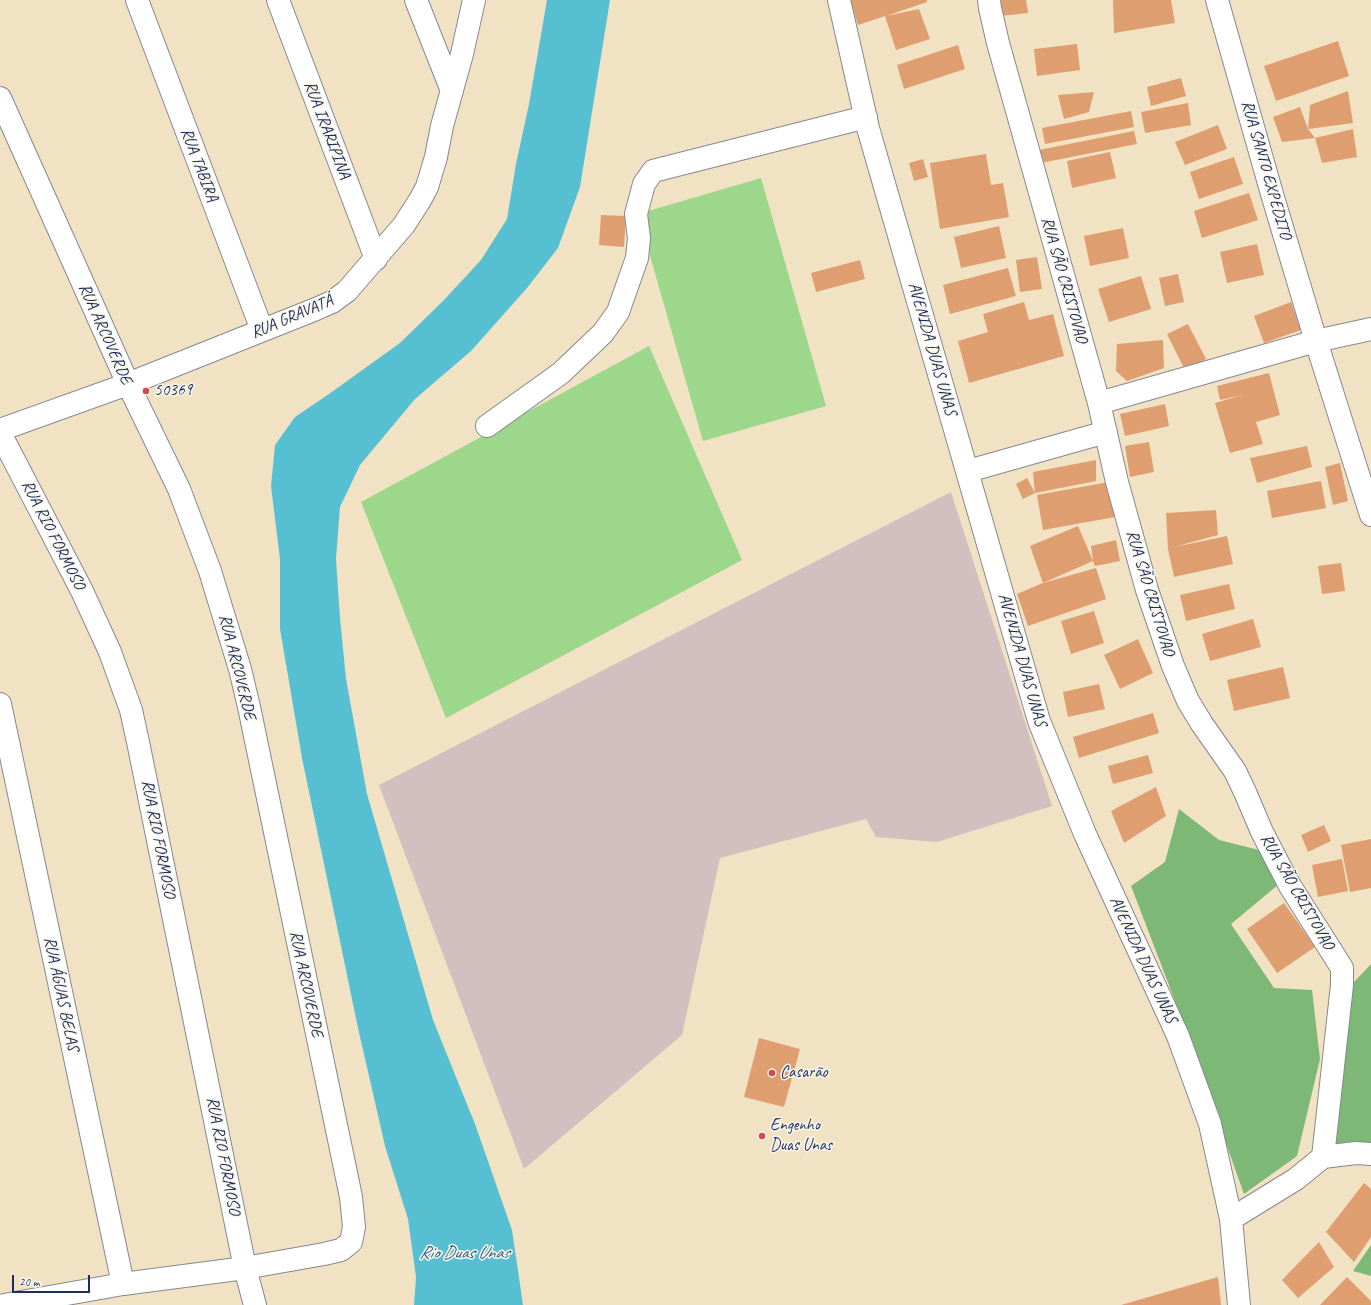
<!DOCTYPE html>
<meta charset="utf-8">
<style>
body{margin:0}
#map{position:relative;width:1371px;height:1305px;overflow:hidden;background:#f1e2c4;font-family:Caveat,sans-serif}
canvas{display:block}
.scale{position:absolute;left:12px;top:1275px;width:78px;height:18px;box-sizing:border-box;border:2px solid #1b2f5e;border-top:0;padding-left:5px;font-size:12px;line-height:14px;white-space:nowrap;color:#1b2f5e;-webkit-text-stroke:3px #fbf7ec;paint-order:stroke}
</style>
<div id="map">
<canvas width="1371" height="1305"></canvas>
<div class="scale">20 m</div>
</div>
<script>
const context = document.querySelector('canvas').getContext('2d');
context.lineJoin = 'round';
function fillPath(path, color) {
  context.fillStyle = color;
  context.fill(path, 'evenodd');
}
function shape(rows) {
  const path = new Path2D();
  for (const r of rows) {
    path.moveTo(r[0], r[1]);
    for (let i = 2; i < r.length; i += 2) path.lineTo(r[i], r[i + 1]);
  }
  return path;
}
function stroke(path, color, width, dash) {
  context.strokeStyle = color;
  context.lineWidth = width;
  context.lineCap = dash ? 'butt' : 'round';
  context.setLineDash(dash || []);
  context.stroke(path);
}
function drawText(font, color, halo, rows, align = 'center') {
  context.font = font + ' Caveat,sans-serif';
  context.lineWidth = 3;
  context.setLineDash([]);
  context.textBaseline = 'middle';
  context.strokeStyle = halo;
  context.fillStyle = color;
  for (const [text, x, y, turn = 0] of rows) {
    context.save();
    context.translate(x, y);
    context.rotate((+turn || 0) * Math.PI / 180);
    context.textAlign = isNaN(turn) ? turn : align;
    if (halo) context.strokeText(text, 0, 0);
    context.fillText(text, 0, 0);
    context.restore();
  }
}
fillPath(shape([
 [951,492,1052,806,937,842,876,837,866,819,720,858,682,1035,524,1169,379,785]
]), '#d2bfc0');
fillPath(shape([
 [761,178,826,406,703,441,638,214],
 [649,346,742,560,446,718,361,502]
]), '#9cd78b');
fillPath(shape([
 [1179,809,1219,840,1263,851,1279,884,1231,924,1274,988,1312,990,1320,1059,1297,1156,1244,1194,1182,1019,1131,886,1165,862],
 [1371,964,1371,1144,1321,1149,1341,1019,1354,982],
 [1371,1245,1371,1276,1353,1271]
]), '#7db877');
fillPath(shape([
 [547,0,610,0,580,187,558,248,527,288,471,351,415,399,360,465,340,507,336,559,340,618,346,679,367,794,433,1020,475,1124,512,1230,523,1305,414,1305,416,1277,408,1219,385,1146,358,1028,302,758,280,629,280,559,271,486,275,445,295,417,329,394,400,343,443,301,481,260,507,219,516,164,529,104]
]), '#56c0d2');
fillPath(shape([
 [850,0,927,0,927,2,886,16,919,9,930,39,896,50,885,16,858,25],
 [998,0,1026,0,1028,13,1000,16],
 [1113,0,1171,0,1175,23,1114,33],
 [1338,41,1349,76,1276,101,1264,66],
 [1077,44,1080,70,1037,76,1034,49],
 [958,45,965,69,904,89,897,65],
 [1181,78,1186,96,1151,106,1147,87],
 [1348,91,1353,123,1308,129,1310,105],
 [1094,92,1089,112,1064,119,1058,95],
 [1188,103,1191,125,1145,133,1141,112],
 [1300,107,1308,129,1315,138,1282,142,1273,117],
 [1131,111,1134,127,1045,144,1042,128],
 [1218,125,1227,149,1185,165,1175,142],
 [1353,129,1357,157,1322,163,1315,138],
 [1134,131,1137,144,1041,163,1039,150],
 [1110,152,1116,178,1072,188,1067,161],
 [986,154,991,185,1003,183,1009,217,940,229,930,163],
 [1234,157,1243,184,1199,199,1190,172],
 [923,159,928,177,914,181,909,163],
 [1249,193,1258,220,1202,238,1194,211],
 [601,215,626,216,624,247,599,245],
 [999,226,1006,258,961,268,954,237],
 [1123,228,1129,258,1090,266,1084,236],
 [1257,244,1264,275,1227,283,1220,252],
 [1037,257,1042,289,1020,292,1016,260],
 [860,260,865,279,816,292,811,273],
 [1008,268,1016,296,950,314,943,285],
 [1178,274,1184,302,1165,306,1159,278],
 [1141,276,1151,309,1109,322,1098,289],
 [1024,302,1029,320,1053,314,1064,356,969,383,958,341,988,332,983,314],
 [1291,302,1301,330,1264,343,1254,316],
 [1188,324,1206,359,1185,370,1167,334],
 [1163,340,1164,368,1127,381,1116,371,1117,344],
 [1269,373,1280,415,1256,422,1263,444,1230,453,1215,403,1242,395,1220,400,1217,386],
 [1165,404,1169,426,1125,436,1120,414],
 [1149,442,1154,472,1130,477,1125,446],
 [1307,446,1312,467,1257,483,1250,458],
 [1096,460,1096,481,1035,493,1033,472],
 [1340,463,1348,501,1333,505,1325,467],
 [1027,478,1035,493,1023,499,1016,484],
 [1321,481,1326,508,1272,518,1267,491],
 [1109,482,1115,517,1043,530,1037,495],
 [1216,510,1218,535,1174,547,1227,536,1233,564,1174,577,1168,549,1166,513],
 [1078,526,1093,561,1043,583,1030,546],
 [1116,540,1120,561,1095,566,1093,561,1091,546],
 [1341,563,1345,591,1322,594,1318,566],
 [1096,568,1106,599,1028,626,1017,594,1043,583],
 [1229,584,1235,609,1186,621,1180,595],
 [1094,611,1104,643,1071,654,1061,621],
 [1253,619,1261,647,1210,661,1202,634],
 [1138,639,1153,673,1120,689,1104,655],
 [1283,667,1290,698,1234,711,1227,680],
 [1099,684,1105,709,1068,717,1063,692],
 [1153,713,1159,733,1079,758,1073,737],
 [1148,755,1153,773,1113,784,1108,766],
 [1156,787,1166,816,1124,843,1111,811],
 [1324,825,1331,841,1308,852,1301,835],
 [1371,839,1371,888,1350,892,1341,845],
 [1342,859,1348,891,1318,897,1312,865],
 [1284,903,1315,947,1277,973,1247,929],
 [759,1038,800,1049,784,1107,744,1097],
 [1364,1183,1371,1189,1371,1237,1354,1262,1326,1232],
 [1319,1242,1334,1267,1298,1298,1282,1280],
 [1218,1277,1221,1305,1121,1305],
 [1347,1277,1371,1301,1371,1305,1320,1305]
]), '#df9e70');
const street = shape([
 [137,0,262,330],
 [278,0,376,259],
 [416,0,452,91],
 [839,0,868,128,1039,721,1085,834,1178,1036,1210,1124,1231,1219,1239,1305],
 [989,0,990,8,998,43,1099,403,1117,482,1147,590,1173,666,1188,701,1202,724,1235,771,1245,792,1262,832,1290,886,1342,968,1342,985,1323,1157],
 [1217,0,1272,194,1316,341,1371,515],
 [0,98,128,384,179,489,210,571,240,669,249,707,351,1197,354,1227,351,1242,341,1250,324,1254,245,1268,123,1284,4,1305],
 [1099,403,1316,341,1371,329],
 [487,426,561,373,603,333,618,312,637,258,639,238,636,214,644,184,653,171,866,117],
 [0,430,128,384,316,309,332,302,347,291,404,225,420,200,427,187,436,157,442,126,462,54,474,0],
 [0,433,82,591,110,652,131,710,138,742,245,1268,255,1305],
 [968,471,1106,432],
 [0,704,123,1284],
 [1231,1219,1296,1179,1323,1157,1356,1153,1371,1154]
]);
stroke(street, '#868891', 24);
stroke(street, '#fff', 22);
for (const [x, y, r, color] of [
 [146,391,4,"#d1495b"],
 [772,1073,4,"#d1495b"],
 [762,1136,4,"#d1495b"]
]) {
  const dot = new Path2D();
  dot.arc(x, y, r, 0, 2 * Math.PI);
  context.fillStyle = color;
  context.fill(dot);
  stroke(dot, '#fbf7ec', 1.5);
}
drawText('17px', '#1b2f5e', '#fbf7ec', [
 ["RUA IRARIPINA",327,130,69],
 ["RUA TABIRA",199,165,69],
 ["RUA SANTO EXPEDITO",1266,170,74],
 ["RUA SÃO CRISTOVAO",1064,280,74],
 ["RUA GRAVATÁ",292,317,-23],
 ["RUA ARCOVERDE",105,334,66],
 ["AVENIDA DUAS UNAS",932,349,74],
 ["RUA RIO FORMOSO",53,535,63],
 ["RUA SÃO CRISTOVAO",1150,593,73],
 ["AVENIDA DUAS UNAS",1022,660,74],
 ["RUA ARCOVERDE",237,667,76],
 ["RUA RIO FORMOSO",158,839,79],
 ["RUA SÃO CRISTOVAO",1297,892,60],
 ["AVENIDA DUAS UNAS",1143,960,65],
 ["RUA ARCOVERDE",306,984,78],
 ["RUA ÁGUAS BELAS",61,994,78],
 ["RUA RIO FORMOSO",223,1156,79]
]);
drawText('17px', '#1b2f5e', '#fbf7ec', [
 ["50369",154,391],
 ["Casarão",780,1073],
 ["Engenho",770,1126],
 ["Duas Unas",770,1146]
], 'left');
drawText('italic 18px', '#2d5a81', '#fbf7ec', [
 ["Rio Duas Unas",464,1253]
]);
</script>
